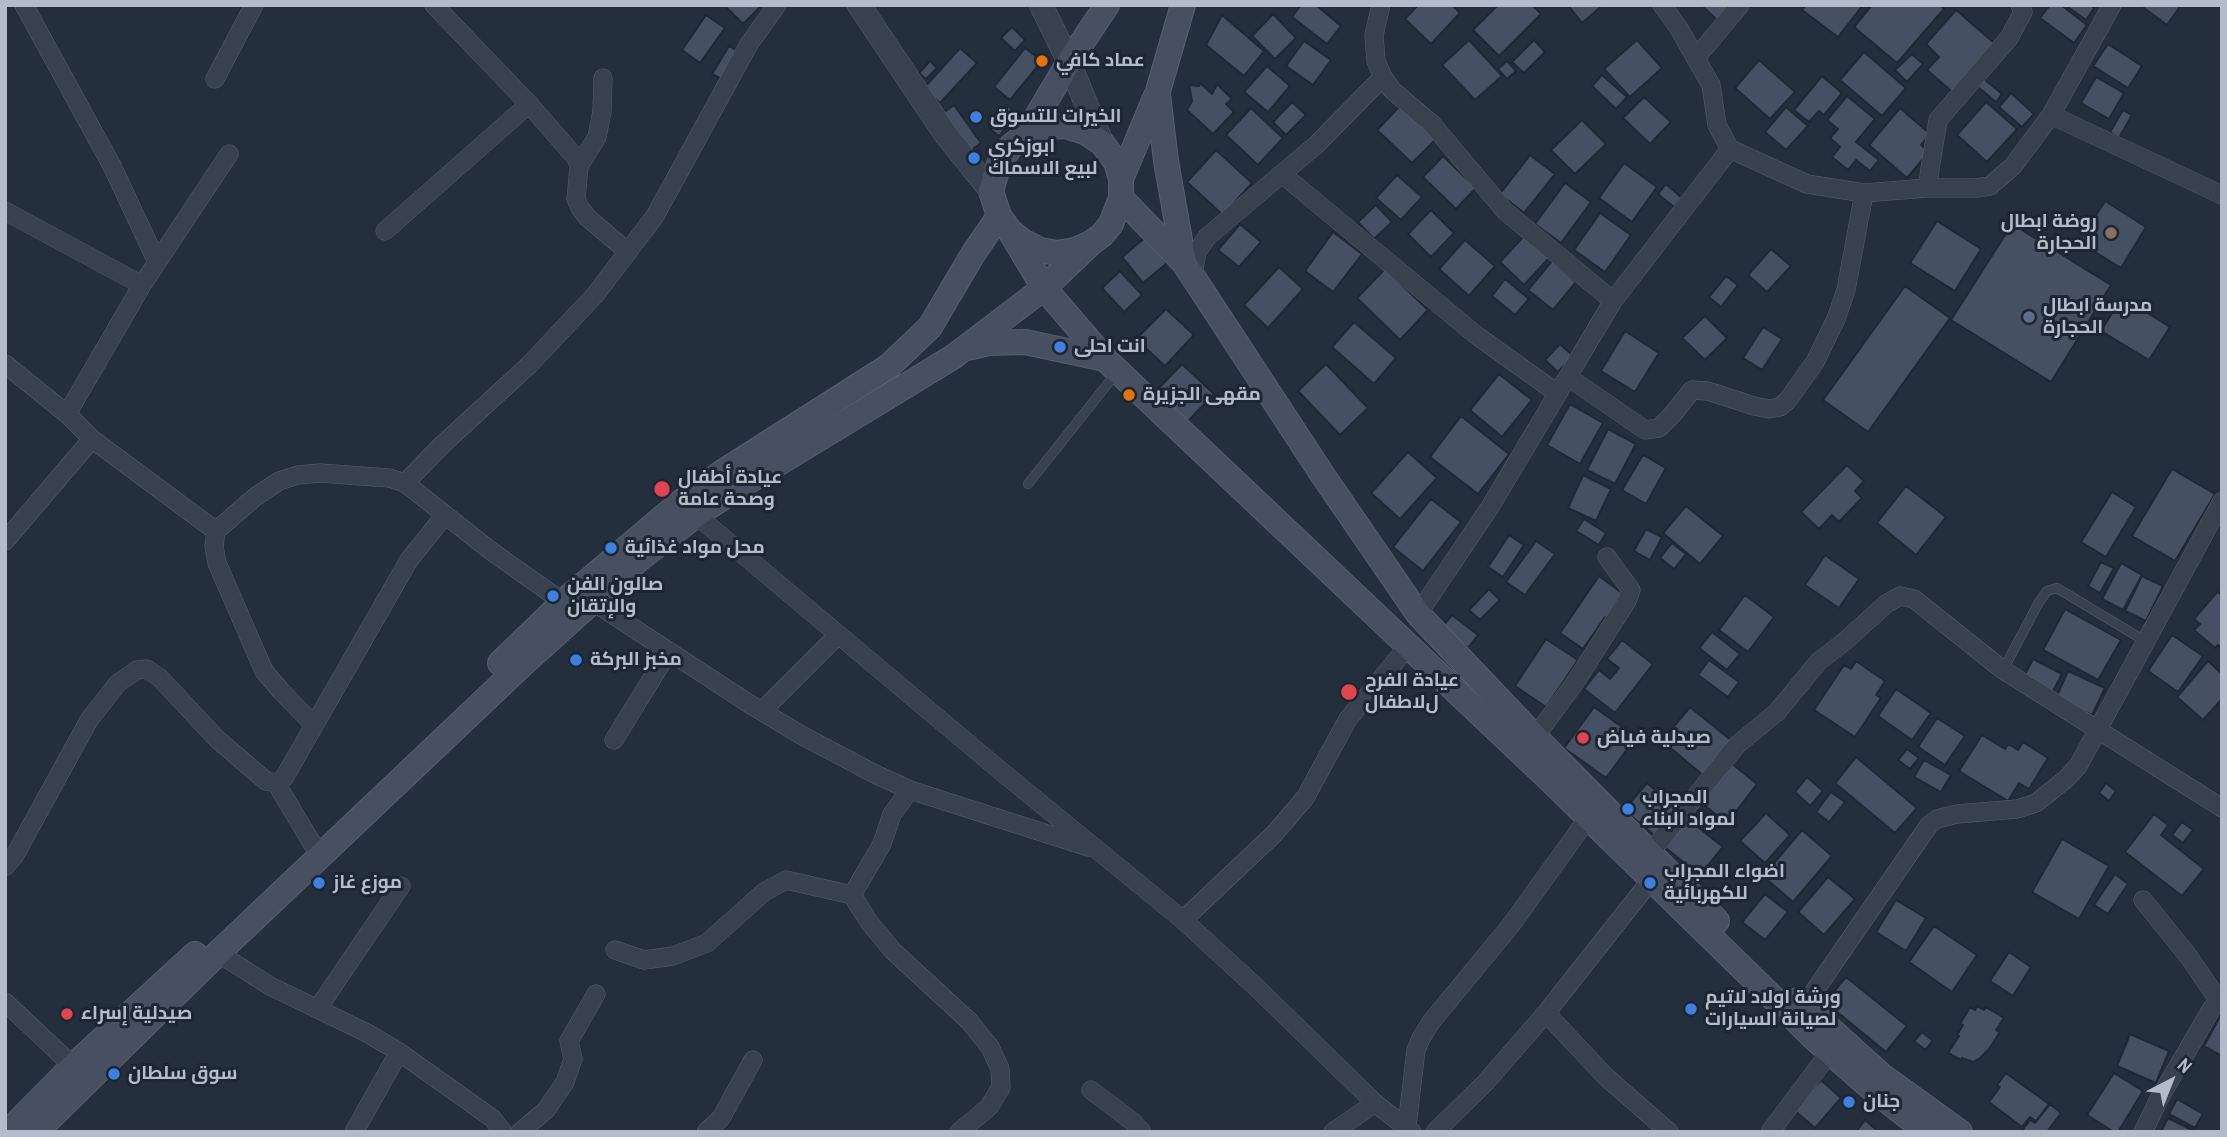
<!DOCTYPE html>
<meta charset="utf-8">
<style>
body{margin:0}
#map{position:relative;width:2227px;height:1137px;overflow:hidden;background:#242f3e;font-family:"Archivo Narrow",sans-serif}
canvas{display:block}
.frame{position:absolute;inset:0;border:7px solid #b4bcc9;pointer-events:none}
.north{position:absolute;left:2136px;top:1046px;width:70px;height:70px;-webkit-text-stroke:5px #1d2633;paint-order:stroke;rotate:42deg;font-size:19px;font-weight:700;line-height:28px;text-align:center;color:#b4bcc9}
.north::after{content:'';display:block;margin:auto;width:24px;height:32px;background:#b4bcc9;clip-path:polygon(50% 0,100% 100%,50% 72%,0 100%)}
</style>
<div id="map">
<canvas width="2227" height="1137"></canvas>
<div class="frame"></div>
<div class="north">N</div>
</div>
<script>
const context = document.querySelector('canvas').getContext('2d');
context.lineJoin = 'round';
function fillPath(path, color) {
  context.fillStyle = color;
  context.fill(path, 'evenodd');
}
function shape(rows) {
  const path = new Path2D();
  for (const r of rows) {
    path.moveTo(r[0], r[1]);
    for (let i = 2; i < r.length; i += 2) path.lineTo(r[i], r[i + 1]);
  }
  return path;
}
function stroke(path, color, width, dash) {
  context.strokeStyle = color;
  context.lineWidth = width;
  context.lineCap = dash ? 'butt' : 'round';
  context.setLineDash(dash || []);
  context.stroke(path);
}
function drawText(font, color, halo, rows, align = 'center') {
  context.font = font + ' "Archivo Narrow",Cairo,sans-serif';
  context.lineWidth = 6;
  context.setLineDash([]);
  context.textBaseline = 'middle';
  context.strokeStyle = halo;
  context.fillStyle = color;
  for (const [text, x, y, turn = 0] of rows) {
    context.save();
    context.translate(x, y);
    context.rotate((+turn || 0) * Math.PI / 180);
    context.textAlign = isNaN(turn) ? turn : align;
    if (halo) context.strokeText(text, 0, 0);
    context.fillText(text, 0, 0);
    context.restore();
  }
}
const building = shape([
 [724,5,762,5,743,24,724,5],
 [1301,5,1316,5,1341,26,1327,44,1292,17,1301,5],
 [1418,5,1452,5,1460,13,1431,44,1405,19,1418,5],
 [1498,5,1532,5,1541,14,1499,56,1473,30,1498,5],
 [1568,5,1603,5,1582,23,1568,5],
 [1701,5,1731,5,1717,20,1701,5],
 [1806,5,1863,5,1838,37,1802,10,1806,5],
 [1872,5,1940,5,1944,9,1897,63,1854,27,1872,5],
 [2050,5,2061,5,2087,25,2074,43,2040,18,2050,5],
 [2065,5,2091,5,2094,8,2086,20,2065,5],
 [2140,5,2181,5,2167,25,2140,5],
 [1956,10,2000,48,1957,96,1927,70,1939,57,1926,44,1956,10],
 [1273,14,1296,38,1275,59,1252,36,1273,14],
 [706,15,725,28,700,63,682,50,706,15],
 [1222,15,1264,51,1244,76,1206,45,1222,15],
 [1012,27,1025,40,1015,51,1001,38,1012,27],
 [1469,40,1502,76,1475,100,1442,65,1469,40],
 [1534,40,1545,52,1524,73,1512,62,1534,40],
 [1637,40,1662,68,1630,97,1604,69,1637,40],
 [1304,41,1331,60,1313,85,1286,66,1304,41],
 [2108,44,2142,66,2128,88,2093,66,2108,44],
 [729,46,739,52,723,80,712,74,729,46],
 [960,48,977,63,940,103,924,88,960,48],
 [1025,48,1042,61,1010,100,994,87,1025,48],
 [1864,52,1906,88,1882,116,1840,80,1864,52],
 [1912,54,1923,64,1907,82,1895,70,1912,54],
 [1759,60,1795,92,1770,119,1735,88,1759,60],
 [930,61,937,68,926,79,919,73,930,61],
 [1507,61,1516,71,1507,79,1498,69,1507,61],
 [1267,66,1290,86,1268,112,1244,92,1267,66],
 [1602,75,1627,97,1616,109,1592,86,1602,75],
 [1822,76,1842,93,1824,115,1819,111,1809,122,1794,110,1822,76],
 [2096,77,2124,93,2109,119,2081,103,2096,77],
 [1984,79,2002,94,1996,102,1978,87,1984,79],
 [1200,83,1212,94,1217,84,1232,99,1226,104,1234,112,1213,134,1187,110,1192,101,1189,85,1199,86,1200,83],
 [2011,93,2034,114,2022,127,1999,107,2011,93],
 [1847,96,1875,119,1856,142,1879,160,1870,171,1856,160,1848,170,1832,157,1840,147,1830,138,1838,129,1827,120,1847,96],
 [1644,97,1671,122,1650,144,1623,118,1644,97],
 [1292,102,1306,115,1286,135,1273,122,1292,102],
 [1986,102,2017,129,1987,162,1957,135,1986,102],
 [954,105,981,143,966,154,939,116,954,105],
 [1401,105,1436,139,1412,163,1377,130,1401,105],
 [1008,106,1017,113,999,136,990,129,1008,106],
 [1786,107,1808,126,1786,150,1765,132,1786,107],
 [1251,108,1283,138,1258,165,1226,135,1251,108],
 [1900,108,1930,134,1921,145,1929,152,1907,178,1869,145,1900,108],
 [2123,110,2132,115,2119,138,2110,132,2123,110],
 [1582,120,1606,144,1575,174,1551,150,1582,120],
 [1216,150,1252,183,1223,215,1187,182,1216,150],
 [1530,155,1555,174,1524,213,1500,194,1530,155],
 [1443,156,1476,188,1456,209,1423,177,1443,156],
 [1624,163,1657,187,1632,222,1599,198,1624,163],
 [1397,175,1422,197,1401,220,1376,198,1397,175],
 [1565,183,1591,202,1561,243,1535,224,1565,183],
 [1666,184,1682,198,1674,207,1658,194,1666,184],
 [2105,201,2146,227,2121,268,2079,242,2105,201],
 [1376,205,1392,222,1374,239,1358,222,1376,205],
 [1431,210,1454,233,1431,257,1408,234,1431,210],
 [1600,213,1631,235,1605,272,1574,250,1600,213],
 [1937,221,1981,249,1955,291,1910,263,1937,221],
 [1240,224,1261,242,1239,267,1218,250,1240,224],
 [2012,224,2111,285,2051,382,1951,320,2012,224],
 [1333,232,1362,254,1333,292,1305,271,1333,232],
 [1525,235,1549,258,1524,285,1500,262,1525,235],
 [1146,237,1167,263,1143,283,1122,257,1146,237],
 [1465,240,1495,266,1469,296,1439,269,1465,240],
 [1771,249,1791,266,1767,292,1748,275,1771,249],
 [1552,261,1576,282,1553,310,1528,290,1552,261],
 [1279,267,1303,289,1268,328,1244,305,1279,267],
 [1385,269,1428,310,1400,340,1357,298,1385,269],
 [1120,271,1142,295,1124,312,1102,288,1120,271],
 [1726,276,1738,285,1721,307,1709,297,1726,276],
 [1505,279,1529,299,1515,315,1492,296,1505,279],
 [1905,286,1950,318,1868,432,1823,400,1905,286],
 [2122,297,2170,327,2149,360,2101,331,2122,297],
 [1166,309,1194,335,1165,366,1136,339,1166,309],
 [1705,316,1727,338,1705,360,1682,338,1705,316],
 [1354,322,1396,358,1374,384,1332,347,1354,322],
 [1763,327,1782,339,1762,370,1743,358,1763,327],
 [1625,331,1659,353,1635,392,1601,371,1625,331],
 [1560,344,1573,356,1558,372,1545,360,1560,344],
 [1182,364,1214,394,1187,422,1156,391,1182,364],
 [1326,364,1368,408,1340,435,1298,391,1326,364],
 [1499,374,1532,400,1502,437,1470,410,1499,374],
 [1570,404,1603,423,1580,464,1547,445,1570,404],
 [1461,416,1509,454,1478,494,1430,457,1461,416],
 [1608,429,1636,444,1615,484,1587,470,1608,429],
 [1408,452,1437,478,1400,519,1371,493,1408,452],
 [1643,455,1666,468,1646,504,1622,490,1643,455],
 [1847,465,1864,481,1855,491,1862,498,1839,522,1832,515,1819,529,1801,512,1847,465],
 [2172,469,2215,494,2175,561,2132,536,2172,469],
 [1583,475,1611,489,1596,521,1568,508,1583,475],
 [1906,486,1946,517,1916,555,1877,523,1906,486],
 [2112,492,2136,507,2106,557,2081,542,2112,492],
 [1431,499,1461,522,1423,571,1393,547,1431,499],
 [1686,506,1723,536,1700,564,1663,533,1686,506],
 [1584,519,1606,533,1599,545,1576,531,1584,519],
 [1646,529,1662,537,1650,560,1634,551,1646,529],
 [1509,535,1524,545,1503,577,1488,567,1509,535],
 [1536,541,1555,554,1525,595,1506,582,1536,541],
 [1672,543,1686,554,1674,569,1660,558,1672,543],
 [1825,555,1859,579,1839,608,1805,585,1825,555],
 [2101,562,2114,568,2100,593,2088,586,2101,562],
 [2121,563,2142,575,2123,610,2102,599,2121,563],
 [1599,576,1622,593,1613,607,1619,610,1612,621,1605,617,1583,649,1560,633,1599,576],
 [2142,576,2163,586,2146,621,2125,611,2142,576],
 [1489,589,1500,600,1480,620,1469,610,1489,589],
 [2217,592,2222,595,2222,649,2218,645,2215,648,2194,630,2200,624,2194,619,2217,592],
 [1745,595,1774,617,1748,652,1719,630,1745,595],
 [2065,609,2121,640,2098,680,2043,650,2065,609],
 [1452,615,1478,635,1468,648,1441,628,1452,615],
 [1712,632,1740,654,1727,670,1699,648,1712,632],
 [2172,635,2203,656,2178,692,2148,671,2172,635],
 [1546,639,1578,660,1546,707,1515,686,1546,639],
 [1622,640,1653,664,1615,713,1584,689,1599,670,1610,679,1619,668,1607,659,1622,640],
 [2033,659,2062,674,2051,695,2022,680,2033,659],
 [1709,660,1739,682,1728,697,1698,675,1709,660],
 [1856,661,1885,681,1876,695,1881,698,1855,737,1814,710,1844,665,1851,669,1856,661],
 [2208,661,2222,674,2222,699,2203,720,2177,697,2208,661],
 [2068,671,2105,688,2092,715,2056,698,2068,671],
 [1896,689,1931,713,1912,740,1878,716,1896,689],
 [1594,707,1636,737,1606,778,1564,748,1594,707],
 [1690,707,1732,741,1704,776,1662,741,1690,707],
 [1937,718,1965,736,1945,765,1918,747,1937,718],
 [1982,735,2005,749,2008,744,2018,750,2023,742,2048,758,2029,789,2019,783,2008,801,1959,771,1982,735],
 [1907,749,1919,758,1910,769,1898,760,1907,749],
 [1856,757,1917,808,1895,833,1835,783,1856,757],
 [1924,760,1951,775,1941,792,1914,777,1924,760],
 [1731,763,1757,784,1727,823,1700,802,1731,763],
 [1807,777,1823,791,1810,806,1795,792,1807,777],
 [1647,783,1677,809,1654,835,1624,810,1647,783],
 [2106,783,2116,791,2109,801,2099,793,2106,783],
 [1831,792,1845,802,1829,822,1816,812,1831,792],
 [1766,813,1790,835,1765,863,1740,841,1766,813],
 [2154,814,2168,825,2161,835,2204,869,2182,896,2125,852,2154,814],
 [1684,816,1723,847,1700,875,1662,845,1684,816],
 [2182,822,2193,830,2183,843,2172,835,2182,822],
 [1802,830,1832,856,1793,902,1763,876,1802,830],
 [2062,839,2109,866,2079,919,2032,892,2062,839],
 [2115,874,2128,884,2108,914,2094,905,2115,874],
 [1828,877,1855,899,1824,935,1798,912,1828,877],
 [1765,894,1788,912,1765,940,1742,922,1765,894],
 [1896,900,1926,918,1906,951,1876,932,1896,900],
 [1934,926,1977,955,1952,992,1909,962,1934,926],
 [2009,952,2031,967,2013,996,1990,981,2009,952],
 [1846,977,1907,1026,1886,1052,1825,1002,1846,977],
 [1977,1006,1984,1010,1986,1007,2004,1018,1996,1030,2000,1032,1989,1049,1980,1058,1973,1062,1962,1058,1961,1060,1948,1053,1959,1036,1957,1035,1963,1025,1960,1024,1970,1007,1975,1010,1977,1006],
 [2222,1013,2222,1056,2204,1046,2222,1013],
 [1922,1032,1933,1041,1925,1050,1914,1041,1922,1032],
 [2130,1034,2169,1051,2156,1083,2117,1066,2130,1034],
 [2006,1073,2049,1104,2036,1121,2030,1117,2022,1127,1989,1102,2000,1087,1997,1085,2006,1073],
 [2114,1073,2143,1091,2118,1132,2114,1132,2087,1115,2114,1073],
 [1821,1080,1841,1098,1815,1128,1794,1110,1821,1080],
 [2177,1099,2203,1114,2195,1128,2169,1114,2177,1099],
 [2050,1104,2061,1113,2047,1132,2021,1132,2030,1120,2035,1123,2050,1104],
 [2168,1118,2194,1131,2194,1132,2161,1132,2168,1118],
 [1865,1120,1879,1132,1856,1132,1865,1120]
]);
fillPath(building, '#455162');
stroke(building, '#1f2835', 2);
const service = shape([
 [1028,484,1117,372],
 [2003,670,2039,602,2047,591,2057,588,2145,641]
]);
const minor = shape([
 [24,5,112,166,157,262],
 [434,5,529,104,576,158,579,166,576,199,580,208,588,218,628,252],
 [1381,5,1374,35,1376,61,1383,77,1392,90,1432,124,1505,211,1613,301],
 [1696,58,1740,5],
 [215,79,254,5],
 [2051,115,2222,195],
 [1730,149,1807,184,1864,193,1927,188,1976,188,1990,186,2013,166,2051,115,2112,5],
 [579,166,597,137,602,111,603,78],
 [1282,174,1476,335,1557,393],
 [1927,188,1938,120,2009,38,2023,12,2020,5],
 [5,211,142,285],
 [385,231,529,104],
 [1192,278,1197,252,1207,237,1316,145,1383,77],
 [5,364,67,414,92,439,216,531],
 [1568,377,1645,430,1659,428,1673,414,1692,390,1708,391,1754,406,1769,409,1780,407,1788,400,1815,362,1836,319,1846,290,1864,193],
 [67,414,142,285,229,154],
 [405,483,442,445,529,365,595,295,655,216,749,44,777,5],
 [696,515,1002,772,1183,920,1257,988,1375,1103,1412,1132],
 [5,541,92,439],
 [592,601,748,703,801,735,875,774,910,790,1088,847],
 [1418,614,1490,507,1613,301,1730,149,1717,125,1711,85,1678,27,1662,5],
 [762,711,838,635],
 [314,725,281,691,264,671,217,563,214,547,216,531,255,497,279,481,298,475,320,473,389,478,405,483,491,551,563,602],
 [1535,737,1576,681,1627,601,1631,590,1607,557],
 [614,740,669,651],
 [276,783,313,845],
 [1650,853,1737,745,1777,712,1819,661,1844,642,1886,604,1900,596,1914,599,2003,670,2222,808],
 [5,867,15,855,89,720,118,683,137,670,147,669,160,678,217,739,266,781,276,783,284,778,409,560,445,515],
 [852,895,882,844,892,814,910,790],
 [2143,900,2189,957,2219,1001],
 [1183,920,1274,834,1305,798,1348,719,1409,645],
 [615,950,644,960,673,956,707,943,764,892,786,880,852,895,869,922,893,951,969,1021,990,1047,1000,1069,1001,1087,989,1107,959,1132],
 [218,953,270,986,367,1033,399,1052,492,1118,503,1132],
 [5,1002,73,1066],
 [1804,1006,1929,825,1937,819,1957,814,2017,809,2036,803,2066,779,2078,766,2222,501],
 [318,1008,401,886],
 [1546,1013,1606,1077,1669,1132],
 [1091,1090,1133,1122,1142,1132],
 [1407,1126,1416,1050,1421,1038,1431,1022,1511,925,1588,818],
 [354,1132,399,1052],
 [520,1132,546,1110,565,1082,573,1059,569,1041,596,994],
 [706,1132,721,1118,753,1060],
 [1333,1132,1375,1103],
 [1435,1132,1485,1083,1546,1013,1651,880],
 [1770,1132,1830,1052],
 [2143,1132,2159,1099,2212,1008,2222,999]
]);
const tertiary = shape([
 [859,5,946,135,991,191],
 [1041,5,1069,62,1102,143]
]);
const secondary = shape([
 [1158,94,1166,161,1184,263],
 [1066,126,1085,132,1102,143,1116,162,1121,179,1121,198,1111,224,1102,235,1091,243,1075,250,1057,253,1040,250,1024,242,1010,231,999,216,991,191,999,164,1011,146,1027,133,1046,127,1066,126],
 [1027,133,1069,62,1107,5],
 [1121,179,1158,91,1183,5],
 [1121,198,1184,263,1322,474,1418,614,1535,737,1717,921],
 [1010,231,1044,288,1105,359,1549,779,1816,1040,1871,1088,1927,1132],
 [967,348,989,343,1025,342,1105,359],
 [500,663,563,602,681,502,721,473,889,366,930,327,973,254,999,216],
 [1798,1000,1881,1075,1960,1132],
 [8,1132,73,1066,195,954],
 [36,1132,218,953,524,663,637,561,696,515,733,491,953,357,1044,288,1091,243]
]);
stroke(service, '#565f6c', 10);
stroke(minor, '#565f6c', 19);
stroke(tertiary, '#565f6c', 24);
stroke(secondary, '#565f6c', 26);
stroke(service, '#38414e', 9);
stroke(minor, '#38414e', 18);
stroke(tertiary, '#38414e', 23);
stroke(secondary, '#465061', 24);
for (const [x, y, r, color] of [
 [1042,61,7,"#e8710a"],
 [976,117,7,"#3f7fe0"],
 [974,158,7,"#3f7fe0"],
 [2111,233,7,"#8d6e63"],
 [2029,317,7,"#5c6f8a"],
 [1060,347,7,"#3f7fe0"],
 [1129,395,7,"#e8710a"],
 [662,489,9,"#e0444e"],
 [611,548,7,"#3f7fe0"],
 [553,596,7,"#3f7fe0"],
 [576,660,7,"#3f7fe0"],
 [1349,692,9,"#e0444e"],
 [1583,738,7,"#e0444e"],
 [1628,809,7,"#3f7fe0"],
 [319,883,7,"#3f7fe0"],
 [1650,883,7,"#3f7fe0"],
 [1691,1009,7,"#3f7fe0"],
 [67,1014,7,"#e0444e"],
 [114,1074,7,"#3f7fe0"],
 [1849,1102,7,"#3f7fe0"]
]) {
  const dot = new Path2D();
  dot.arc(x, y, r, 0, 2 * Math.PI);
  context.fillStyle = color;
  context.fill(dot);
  stroke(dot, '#1d2633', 2.5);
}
drawText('bold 19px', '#b4bcc9', '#1d2633', [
 ["عماد كافي",1056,61],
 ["الخيرات للتسوق",990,117],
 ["ابوزكري",988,147],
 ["لبيع اﻻسماك",988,169],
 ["روضة ابطال",2097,222,"right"],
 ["الحجارة",2097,244,"right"],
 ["مدرسة ابطال",2043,306],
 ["الحجارة",2043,328],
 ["انت احلى",1074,347],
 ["مقهى الجزيرة",1143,395],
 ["عيادة أطفال",678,478],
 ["وصحة عامة",678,500],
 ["محل مواد غذائية",625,548],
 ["صالون الفن",567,585],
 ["والإتقان",567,607],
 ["مخبز البركة",590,660],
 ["عيادة الفرح",1365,681],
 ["لﻻطفال",1365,703],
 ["صيدلية فياض",1597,738],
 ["المجراب",1642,798],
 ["لمواد البناء",1642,820],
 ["اضواء المجراب",1664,872],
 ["للكهربائية",1664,894],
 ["موزع غاز",333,883],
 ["ورشة اوﻻد ﻻتيم",1705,998],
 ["لصيانة السيارات",1705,1020],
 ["صيدلية إسراء",81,1014],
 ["سوق سلطان",128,1074],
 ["جنان",1863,1102]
], 'left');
</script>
